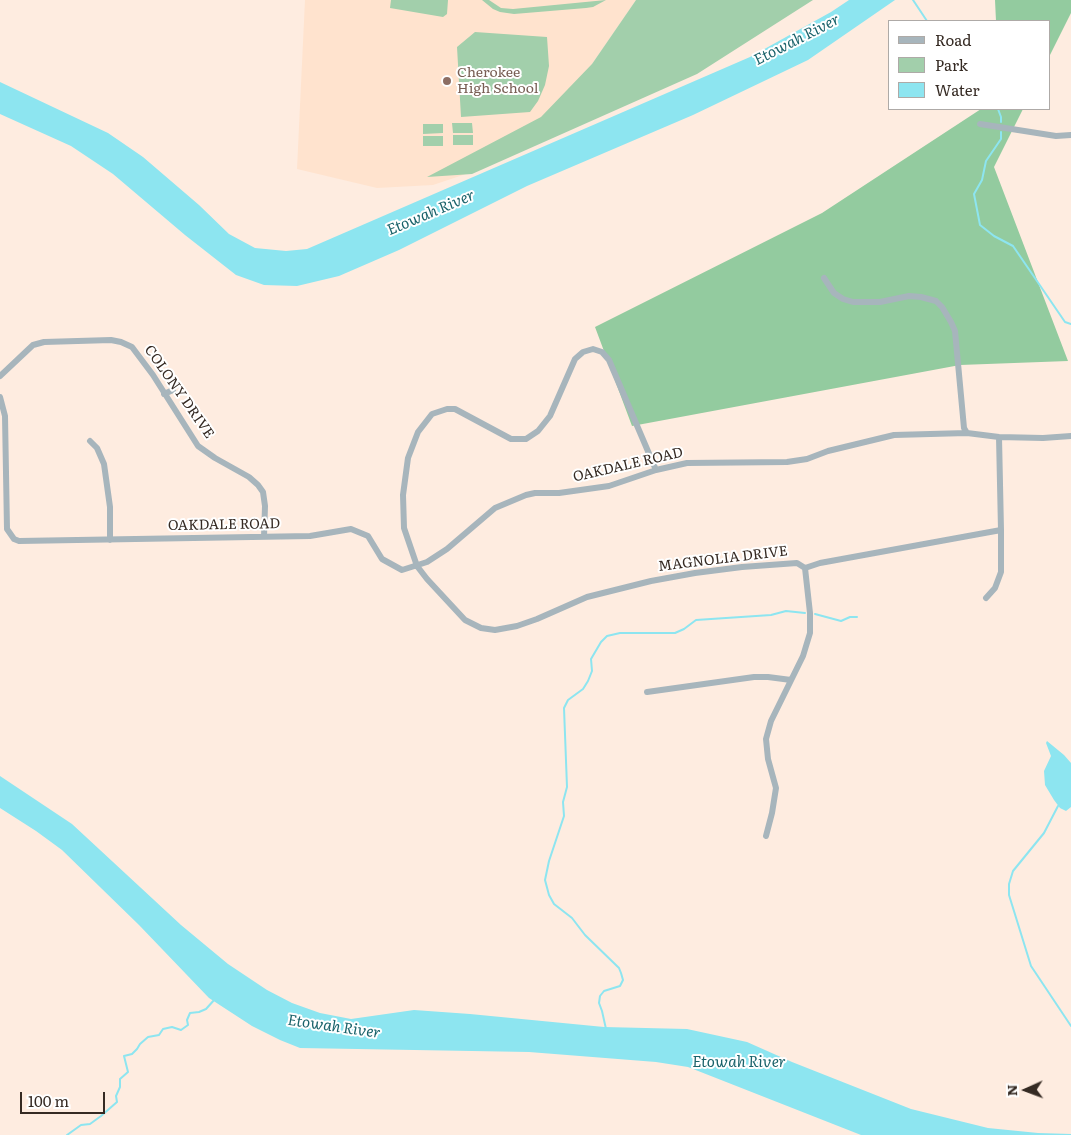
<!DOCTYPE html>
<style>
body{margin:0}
#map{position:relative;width:1071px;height:1135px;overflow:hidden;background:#feece0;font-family:Literata,serif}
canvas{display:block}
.legend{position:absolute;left:888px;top:20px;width:162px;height:90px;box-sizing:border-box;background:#fff;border:1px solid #aeaaa7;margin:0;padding:6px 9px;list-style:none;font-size:15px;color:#352a23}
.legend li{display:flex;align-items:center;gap:10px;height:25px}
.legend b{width:25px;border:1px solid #aeaaa7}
.north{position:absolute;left:1001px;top:1065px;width:50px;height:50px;-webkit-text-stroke:4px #fff;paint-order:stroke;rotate:268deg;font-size:14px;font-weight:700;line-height:20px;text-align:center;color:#352a23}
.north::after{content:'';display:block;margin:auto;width:18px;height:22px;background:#352a23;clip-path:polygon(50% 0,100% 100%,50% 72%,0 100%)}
.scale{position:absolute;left:20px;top:1092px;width:85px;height:22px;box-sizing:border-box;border:2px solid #352a23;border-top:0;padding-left:6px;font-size:15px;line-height:18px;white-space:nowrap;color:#352a23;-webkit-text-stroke:4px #fff;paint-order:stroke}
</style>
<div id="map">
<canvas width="1071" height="1135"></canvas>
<ul class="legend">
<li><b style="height:6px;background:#a7b5bc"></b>Road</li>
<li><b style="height:14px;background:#a2cfab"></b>Park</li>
<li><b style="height:14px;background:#8de5f0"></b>Water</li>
</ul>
<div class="north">N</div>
<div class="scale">100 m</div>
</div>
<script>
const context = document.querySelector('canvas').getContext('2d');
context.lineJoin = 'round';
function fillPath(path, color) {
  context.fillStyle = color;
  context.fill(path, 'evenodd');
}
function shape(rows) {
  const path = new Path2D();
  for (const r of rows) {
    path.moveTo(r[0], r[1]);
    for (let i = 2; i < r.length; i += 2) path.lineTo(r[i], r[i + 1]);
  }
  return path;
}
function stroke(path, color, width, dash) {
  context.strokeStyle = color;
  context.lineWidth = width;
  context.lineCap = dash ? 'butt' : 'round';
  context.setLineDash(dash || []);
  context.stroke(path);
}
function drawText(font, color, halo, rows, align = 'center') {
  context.font = font + ' Literata,serif';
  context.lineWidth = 4;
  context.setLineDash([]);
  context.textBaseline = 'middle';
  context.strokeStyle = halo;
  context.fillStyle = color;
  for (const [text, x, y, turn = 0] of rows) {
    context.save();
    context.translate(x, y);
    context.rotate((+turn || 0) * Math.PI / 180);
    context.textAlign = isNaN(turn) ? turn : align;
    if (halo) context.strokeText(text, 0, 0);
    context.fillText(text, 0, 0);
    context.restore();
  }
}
fillPath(shape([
 [305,0,636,0,592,64,592,98,475,171,433,185,377,188,297,169]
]), '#ffe3ce');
fillPath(shape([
 [391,0,448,0,447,14,443,17,390,8],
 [482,0,489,0,501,8,513,9,606,0,593,7,586,8,514,14,500,12,493,9],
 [636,0,813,0,697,74,472,174,427,177,541,117,592,64],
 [475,32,547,37,549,66,545,85,538,101,530,112,461,117,457,47],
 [452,123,472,123,473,133,453,133],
 [423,124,443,124,443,133,423,134],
 [453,135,473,135,473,145,453,145],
 [423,136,443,136,443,146,423,146]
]), '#a2cfab');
fillPath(shape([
 [995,0,1071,0,1071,13,1050,55,1050,21,996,21],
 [981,109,1023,109,994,167,1068,361,960,365,632,426,595,327,822,213]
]), '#93cb9f');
fillPath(shape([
 [849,0,895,0,808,60,693,115,527,186,399,250,339,276,297,286,264,285,236,275,185,235,113,174,71,146,0,114,0,82,108,133,143,157,199,205,229,234,255,248,286,251,307,249,750,57,831,12],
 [1047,741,1064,755,1071,763,1071,807,1066,811,1060,808,1054,800,1045,785,1044,771,1051,756,1046,743],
 [0,776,72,824,181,925,228,964,267,990,292,1003,320,1013,351,1019,414,1010,470,1014,604,1027,687,1029,747,1042,792,1062,911,1109,988,1128,1038,1133,1071,1134,1071,1135,861,1135,688,1067,656,1062,529,1052,300,1048,280,1040,252,1026,209,998,139,925,62,850,36,831,0,808]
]), '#8de5f0');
stroke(shape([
 [913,0,927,21],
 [998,109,1001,117,1001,122],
 [1001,132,1001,139,986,161,982,180,974,194,980,225,994,236,1013,246,1065,322,1071,324],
 [815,614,841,621,850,617,857,617],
 [1058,806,1044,833,1013,871,1009,884,1009,895,1031,966,1071,1026],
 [606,1029,602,1011,599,1003,600,996,604,991,620,986,623,980,621,973,619,968,585,935,572,918,554,904,549,895,545,880,549,861,564,816,563,802,567,787,564,708,568,700,583,689,588,681,592,671,591,659,601,642,607,636,620,633,675,633,684,629,696,620,771,615,786,611,805,613],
 [67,1135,81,1125,90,1124,101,1116,117,1102,116,1096,120,1087,120,1079,128,1072,124,1056,132,1054,137,1049,140,1044,148,1037,159,1035,163,1029,172,1027,181,1030,188,1025,187,1020,190,1013,199,1012,206,1009,215,999]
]), '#8de5f0', 2);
stroke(shape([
 [980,124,1056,136,1071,135],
 [824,278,834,293,843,299,853,302,880,302,909,296,921,297,936,301,942,307,951,322,955,331,964,428,967,433],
 [0,376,33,345,44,342,111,340,121,342,132,347,153,375,198,446,215,458,249,477,258,485,263,492,265,506,264,537],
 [164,394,173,390],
 [0,397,5,416,7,529,14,539,19,541,310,536,351,529,368,536,382,559,402,570,427,562,447,549,495,508,526,495,535,493,559,493,609,486,656,470,687,463,787,462,807,459,828,451,894,435,967,433,999,437,1043,438,1071,436],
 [90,441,97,448,104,464,110,507,110,540],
 [656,470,609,360,602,352,593,349,583,352,575,359,550,416,538,431,526,439,511,439,455,409,447,409,432,414,418,432,408,458,403,495,404,528,417,566,427,579,465,620,481,628,495,630,517,626,537,619,587,597,651,581,695,573,742,567,797,563,805,568,820,563,1001,530],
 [986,598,995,588,1001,572,1001,530,999,437],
 [647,692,754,677,768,677,791,680],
 [766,836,772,813,776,788,768,759,766,739,771,721,803,656,810,633,810,613,805,568]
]), '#a7b5bc', 6);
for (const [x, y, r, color] of [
 [447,81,5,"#8d6e63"]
]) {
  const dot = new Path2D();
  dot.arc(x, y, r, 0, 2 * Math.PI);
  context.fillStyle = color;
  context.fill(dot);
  stroke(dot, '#fff', 2);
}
drawText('14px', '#785e54', '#fff', [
 ["Cherokee",457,73],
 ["High School",457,89]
], 'left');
drawText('14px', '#352a23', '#fff', [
 ["COLONY DRIVE",179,392,55],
 ["OAKDALE ROAD",628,465,-13],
 ["OAKDALE ROAD",224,525,-1],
 ["MAGNOLIA DRIVE",723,559,-7]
]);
drawText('italic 15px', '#19626a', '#fff', [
 ["Etowah River",797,40,-27],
 ["Etowah River",431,213,-23],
 ["Etowah River",334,1027,8],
 ["Etowah River",739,1063]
]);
</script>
